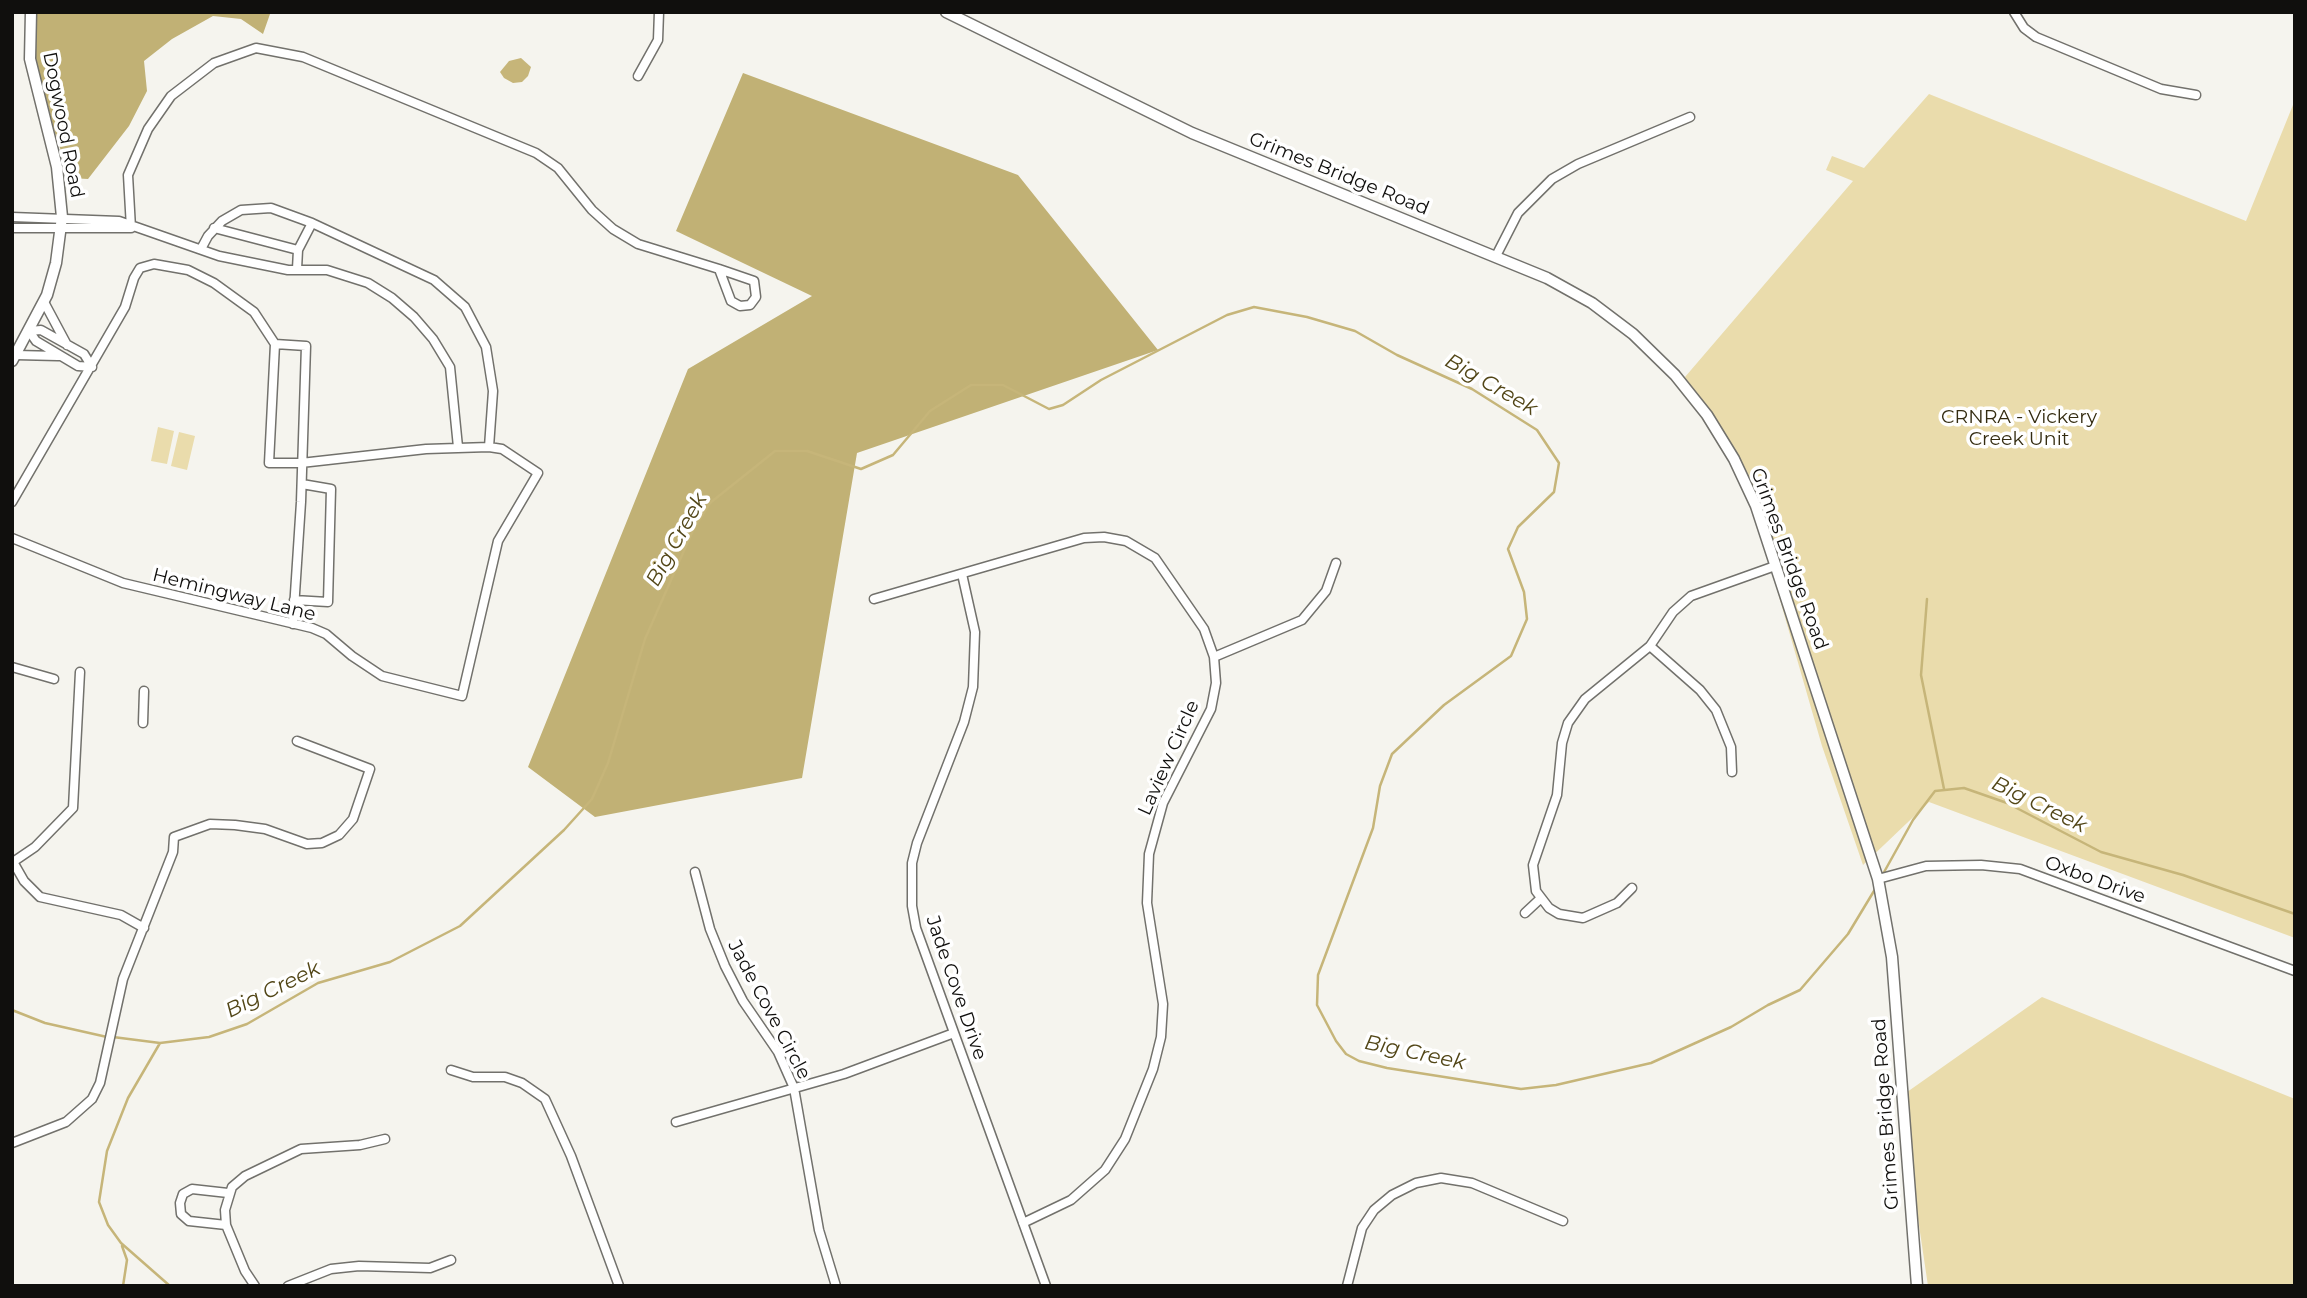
<!DOCTYPE html>
<style>
body{margin:0}
#map{position:relative;width:2307px;height:1298px;overflow:hidden;background:#f5f4ee;font-family:Montserrat,sans-serif}
canvas{display:block}
.frame{position:absolute;inset:0;border:14px solid #100f0d;pointer-events:none}
</style>
<div id="map">
<canvas width="2307" height="1298"></canvas>
<div class="frame"></div>
</div>
<script>
const context = document.querySelector('canvas').getContext('2d');
context.lineJoin = 'round';
function fillPath(path, color) {
  context.fillStyle = color;
  context.fill(path, 'evenodd');
}
function shape(rows) {
  const path = new Path2D();
  for (const r of rows) {
    path.moveTo(r[0], r[1]);
    for (let i = 2; i < r.length; i += 2) path.lineTo(r[i], r[i + 1]);
  }
  return path;
}
function stroke(path, color, width, dash) {
  context.strokeStyle = color;
  context.lineWidth = width;
  context.lineCap = dash ? 'butt' : 'round';
  context.setLineDash(dash || []);
  context.stroke(path);
}
function drawText(font, color, halo, rows, align = 'center') {
  context.font = font + ' Montserrat,sans-serif';
  context.lineWidth = 7;
  context.setLineDash([]);
  context.textBaseline = 'middle';
  context.strokeStyle = halo;
  context.fillStyle = color;
  for (const [text, x, y, turn = 0] of rows) {
    context.save();
    context.translate(x, y);
    context.rotate((+turn || 0) * Math.PI / 180);
    context.textAlign = isNaN(turn) ? turn : align;
    if (halo) context.strokeText(text, 0, 0);
    context.fillText(text, 0, 0);
    context.restore();
  }
}
fillPath(shape([
 [1929,94,2246,221,2295,100,2295,938,1929,802,1863,865,1822,746,1740,461,1685,377,1853,181,1826,170,1832,156,1864,168],
 [158,427,174,431,167,464,151,461],
 [179,432,195,436,187,470,171,466],
 [2042,997,2295,1099,2295,1286,1928,1286,1900,1097]
]), '#eadcac');
fillPath(shape([
 [37,12,268,12,270,14,263,34,241,19,213,16,172,39,144,61,147,91,129,126,88,179,70,178,55,133,35,58],
 [743,73,1018,175,1158,350,857,453,802,778,595,817,528,767,688,369,812,296,676,231]
]), '#c1b175');
fillPath(shape([
 [521,58,531,67,528,76,522,82,513,83,504,78,500,72,509,61]
]), '#c6b579');
stroke(shape([
 [1927,599,1921,675,1944,789],
 [1883,874,1913,820,1935,791,1964,788,2007,803,2101,852,2183,875,2295,914],
 [12,1010,45,1023,107,1037],
 [113,1037,160,1043,209,1037,247,1024,318,983,390,962,460,926,564,830,592,799,608,763,645,639,694,528,710,503,775,451,807,451,861,469,893,455,930,411,971,385,1003,385,1049,409,1063,405,1101,380,1227,315,1254,307,1307,317,1355,331,1397,355,1472,389,1537,430,1559,463,1554,492,1518,527,1508,549,1524,592,1527,619,1511,656,1444,705,1392,754,1380,786,1373,828,1318,975,1317,1005,1336,1041,1346,1054,1359,1061,1387,1068,1521,1089,1556,1085,1651,1063,1731,1027,1768,1005,1800,990,1848,934,1877,886],
 [160,1043,128,1098,107,1151,99,1202,108,1225,121,1243,170,1286],
 [122,1246,127,1260,123,1286]
]), '#c6b579', 2.5);
const minor = shape([
 [2014,12,2024,28,2036,37,2161,89,2196,95],
 [638,76,658,40,659,12],
 [12,217,119,221,219,256,288,270,327,270,368,283,392,298,414,317,433,339,450,367,458,447],
 [12,228,131,228],
 [131,228,128,175,148,129,171,96,214,63,256,48,303,57,536,153,558,168,592,210,613,229,638,244,719,269,731,301,740,306,750,305,756,297,754,281,719,269],
 [214,228,298,250],
 [201,249,208,236,222,221,241,210,271,208,312,223,434,280,465,307,486,347,493,391,489,447],
 [1496,256,1518,213,1552,179,1578,164,1690,117],
 [297,269,298,250,312,223],
 [44,302,67,345],
 [29,331,41,330,84,354,92,367],
 [29,331,36,341,78,366,92,367],
 [275,344,306,346,301,502,293,624],
 [16,355,58,356],
 [12,502,125,307,134,278,140,268,154,264,188,270,214,283,254,312,275,344,269,463,301,463,426,449,489,447,502,449,538,473,498,541,462,696,382,676,352,656,326,634,312,628,123,583,12,538],
 [962,574,975,632,973,687,964,722,917,843,912,863,912,906,916,928,1046,1286],
 [874,599,1084,538,1104,537,1126,541,1155,558,1204,629,1214,657,1216,683,1211,709,1163,803,1149,854,1147,903,1163,1004,1161,1037,1153,1069,1125,1139,1105,1170,1071,1200,1023,1223],
 [294,600,328,602,331,489,302,484],
 [1650,646,1700,690,1716,710,1731,747,1732,772],
 [1214,657,1302,620,1326,591,1336,563],
 [12,667,54,679],
 [143,723,144,691],
 [12,860,24,881,40,897,121,915,144,928],
 [13,862,35,847,73,808,80,672],
 [695,872,710,929,725,966,743,1001,778,1052,794,1088,819,1230,836,1286],
 [1878,879,1926,866,1981,865,2020,869,2295,971],
 [1632,888,1617,903,1583,918,1559,914,1549,908,1536,891,1533,865,1557,795,1562,743,1568,723,1585,699,1650,646,1673,612,1691,596,1775,566],
 [1525,913,1540,899],
 [451,1070,473,1077,505,1077,522,1083,545,1099,571,1156,619,1286],
 [676,1122,844,1074,954,1033],
 [12,1143,66,1122,92,1099,100,1083,123,979,173,852,174,837,210,824,235,825,265,829,307,844,322,843,339,835,353,819,370,769,297,741],
 [226,1225,189,1221,181,1214,180,1203,183,1194,192,1189,228,1193],
 [255,1286,245,1271,226,1225,225,1210,232,1187,245,1176,301,1149,360,1145,385,1139],
 [288,1286,331,1269,359,1266,430,1268,451,1260],
 [1347,1286,1362,1228,1374,1210,1392,1195,1416,1183,1441,1178,1472,1183,1563,1221]
]);
const tertiary = shape([
 [946,12,1192,133,1547,278,1592,303,1633,334,1675,375,1707,415,1734,459,1756,506,1878,879,1892,957,1917,1286],
 [12,361,47,295,56,263,62,217,57,167,30,59,31,12]
]);
stroke(minor, '#72716c', 11);
stroke(tertiary, '#72716c', 13);
stroke(minor, '#fff', 8);
stroke(tertiary, '#fff', 10);
drawText('19px', '#100f0d', '#fff', [
 ["Dogwood Road",63,125,79],
 ["Grimes Bridge Road",1339,174,22],
 ["Grimes Bridge Road",1789,559,70],
 ["Hemingway Lane",234,595,14],
 ["Laview Circle",1169,758,-66],
 ["Oxbo Drive",2095,880,20],
 ["Jade Cove Drive",956,988,71],
 ["Jade Cove Circle",769,1010,62],
 ["Grimes Bridge Road",1886,1114,-94]
]);
drawText('19px', '#342c11', '#fff', [
 ["CRNRA - Vickery",2019,417],
 ["Creek Unit",2019,439]
]);
drawText('italic 21px', '#524617', '#fff', [
 ["Big Creek",1491,385,30],
 ["Big Creek",677,540,-61],
 ["Big Creek",2039,805,26],
 ["Big Creek",273,990,-26],
 ["Big Creek",1415,1053,12]
]);
</script>
